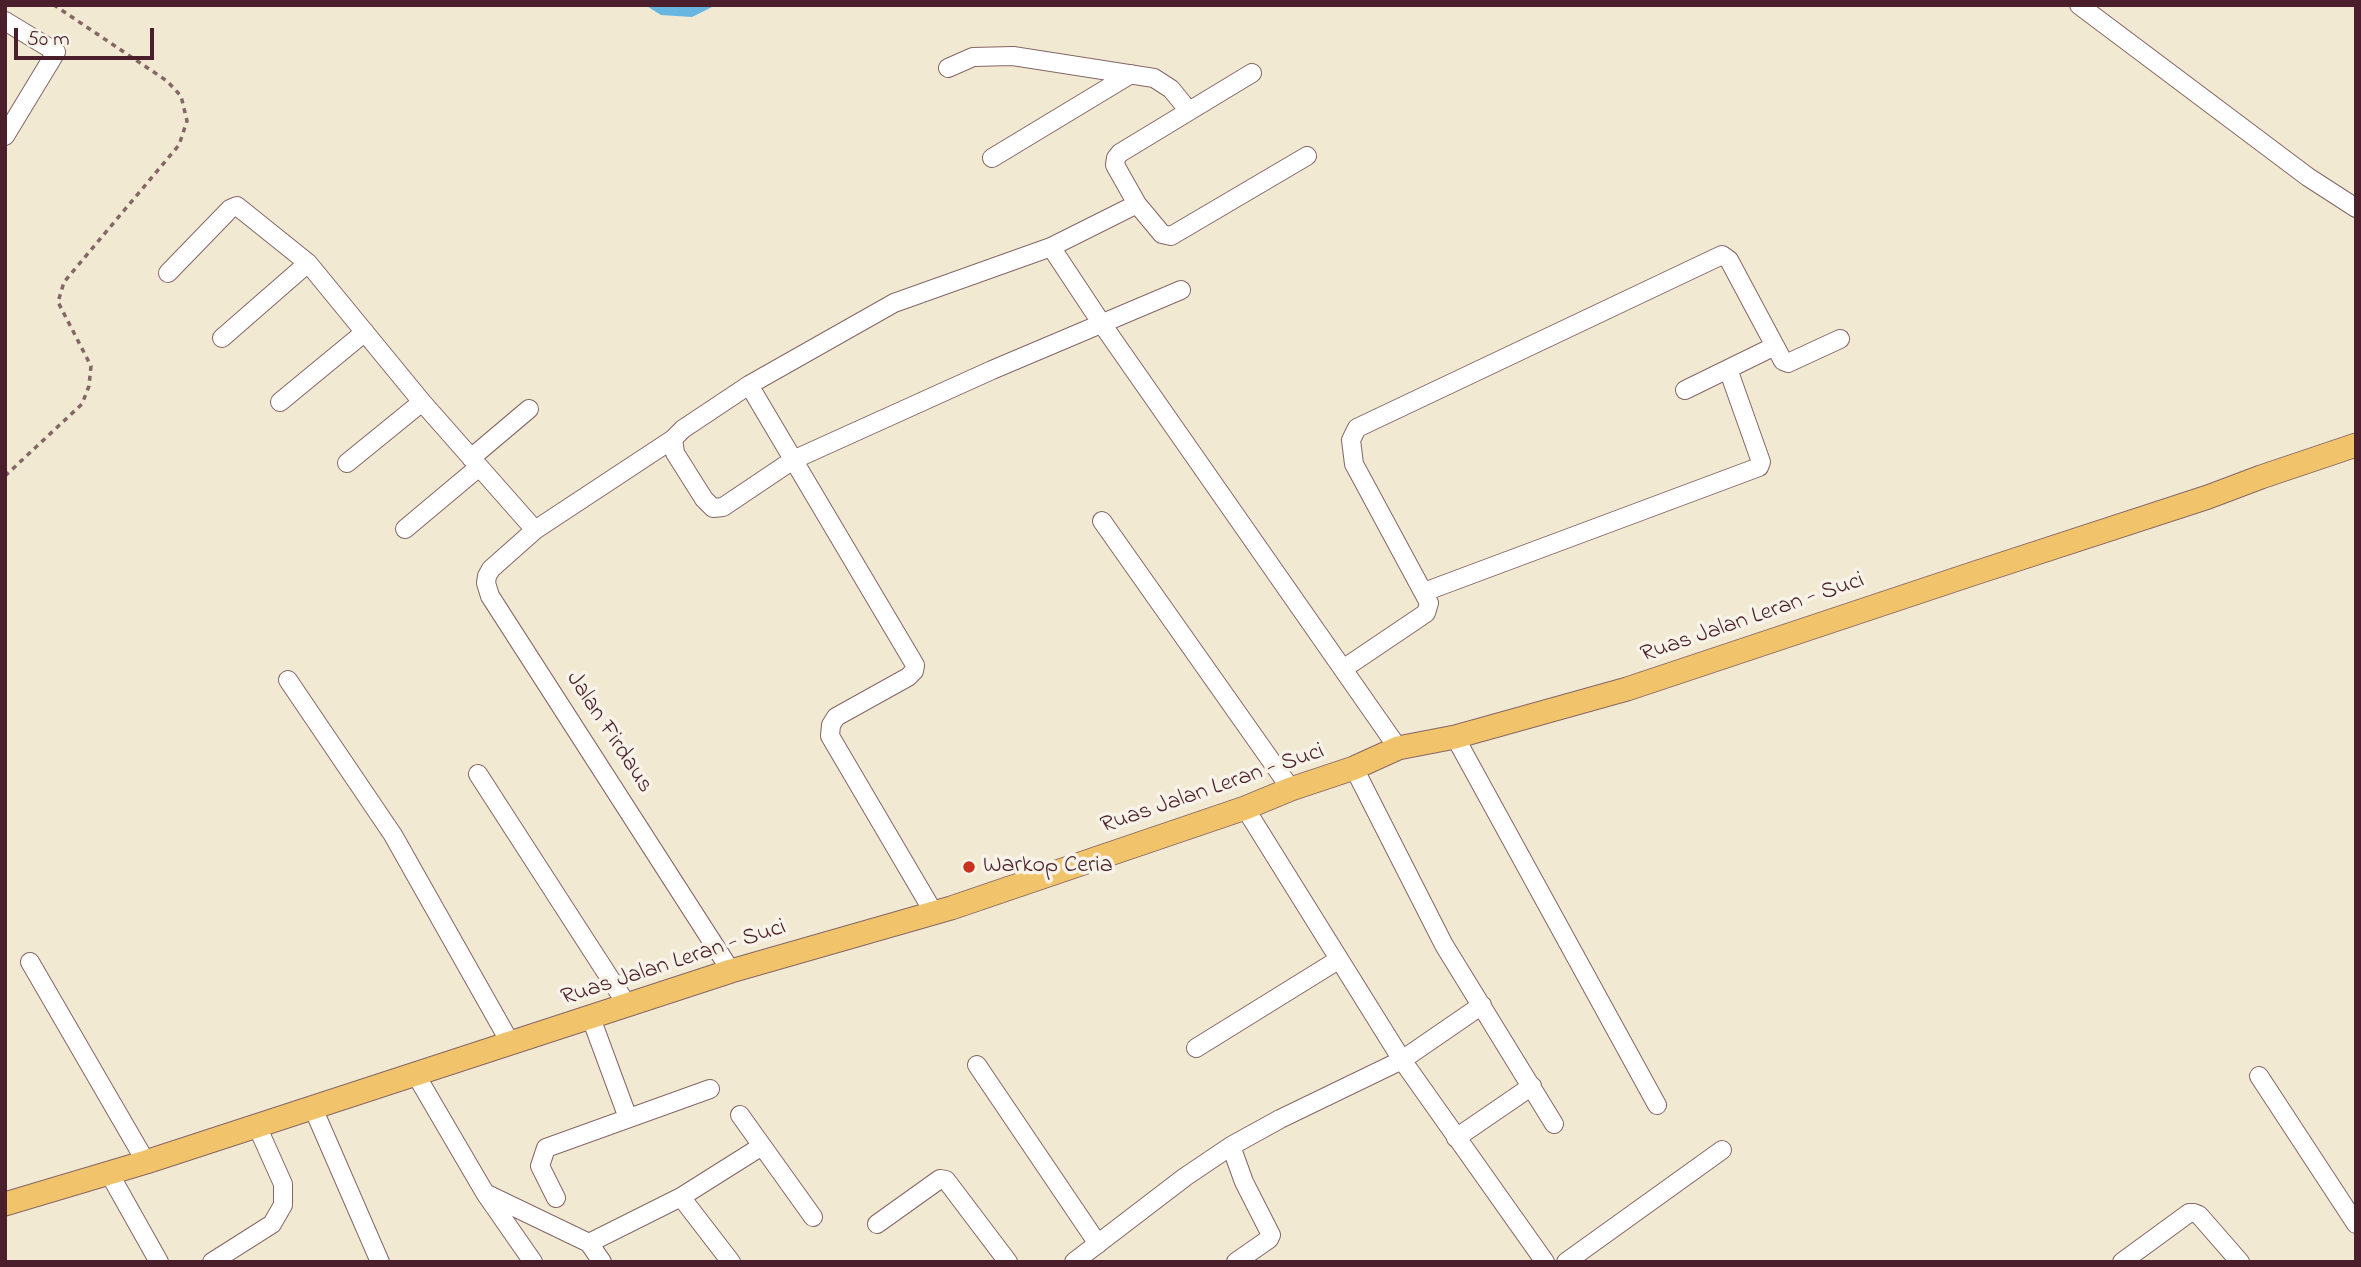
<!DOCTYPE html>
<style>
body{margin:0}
#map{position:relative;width:2361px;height:1267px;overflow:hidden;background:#f2e9d3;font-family:"Indie Flower",sans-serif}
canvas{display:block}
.frame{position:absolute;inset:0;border:7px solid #4a1f2b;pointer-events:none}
.scale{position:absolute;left:14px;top:28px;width:140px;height:32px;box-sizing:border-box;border:4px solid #4a1f2b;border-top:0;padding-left:9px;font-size:21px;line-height:24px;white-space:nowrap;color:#4a1f2b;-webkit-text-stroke:5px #f7f3e8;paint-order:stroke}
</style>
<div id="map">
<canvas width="2361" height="1267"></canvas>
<div class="frame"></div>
<div class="scale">50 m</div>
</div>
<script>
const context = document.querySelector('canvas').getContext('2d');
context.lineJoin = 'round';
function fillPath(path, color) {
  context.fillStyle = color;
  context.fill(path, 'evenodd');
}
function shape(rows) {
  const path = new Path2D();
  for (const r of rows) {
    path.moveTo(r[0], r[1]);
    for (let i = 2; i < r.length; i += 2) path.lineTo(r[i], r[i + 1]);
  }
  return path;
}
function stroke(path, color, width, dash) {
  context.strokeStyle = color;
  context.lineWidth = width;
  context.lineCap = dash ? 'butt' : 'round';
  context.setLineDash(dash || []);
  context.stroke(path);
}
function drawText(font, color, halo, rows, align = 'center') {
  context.font = font + ' "Indie Flower",sans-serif';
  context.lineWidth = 7;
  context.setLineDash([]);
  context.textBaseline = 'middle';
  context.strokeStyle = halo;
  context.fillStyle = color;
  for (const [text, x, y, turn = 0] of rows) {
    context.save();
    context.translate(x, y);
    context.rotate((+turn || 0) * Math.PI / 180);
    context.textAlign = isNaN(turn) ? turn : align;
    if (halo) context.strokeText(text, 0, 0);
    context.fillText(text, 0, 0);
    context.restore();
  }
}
fillPath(shape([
 [645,5,716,5,692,17,661,15]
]), '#67b6e2');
const minor = shape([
 [2079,5,2308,177,2356,208],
 [5,21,56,52,5,136],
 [948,68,973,57,1013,56,1154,78,1171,89,1189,111],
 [1252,73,1120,153,1116,158,1115,165,1137,204,1162,234,1171,236,1307,156],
 [992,158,1131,74],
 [1137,204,1051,247,894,303,749,385,683,429,673,439,675,453,704,499,713,508,723,507,793,460,992,370,1181,290],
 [1051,247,1102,324,1398,748],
 [168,273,230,209,237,206,308,263,422,402,535,530],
 [222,338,308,263],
 [749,385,915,665,914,671,908,677,836,717,831,725,830,736,934,913],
 [1685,390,1775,346],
 [280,402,365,332],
 [673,439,535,530,491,569,487,576,486,583,490,596,731,971],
 [471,458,529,409],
 [347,463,422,402],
 [1102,521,1291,789],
 [405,529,479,467],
 [1424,592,1759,467,1761,462,1728,369],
 [1343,669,1426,613,1429,603,1354,464,1351,440,1357,428,1722,255,1729,260,1783,361,1788,363,1840,339],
 [288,680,393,835,511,1044],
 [1455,737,1657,1105],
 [1354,768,1444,945,1554,1124],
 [478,774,622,997,626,1007],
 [1245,808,1402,1060,1545,1262],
 [30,962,146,1162],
 [591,1018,628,1118],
 [1196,1048,1338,960],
 [977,1065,1098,1244],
 [416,1075,485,1193,533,1262],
 [2259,1076,2356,1224],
 [313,1108,380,1262],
 [740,1115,813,1217],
 [1456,1138,1532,1086],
 [1231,1146,1244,1182,1271,1235,1269,1239,1236,1262],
 [109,1173,159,1262],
 [485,1193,589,1243,681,1197,762,1146],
 [681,1197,731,1262],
 [556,1198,540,1166,546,1148,710,1089],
 [877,1224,940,1179,946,1180,1008,1262],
 [589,1243,602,1262],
 [212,1262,272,1224,283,1205,283,1184,257,1126],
 [1074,1262,1185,1177,1231,1146,1280,1119,1402,1060,1482,1005],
 [1566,1262,1722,1150],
 [2122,1262,2189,1213,2194,1213,2199,1215,2240,1262]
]);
const major = shape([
 [5,1204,146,1162,731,971,951,908,1245,808,1291,789,1354,768,1398,748,1455,737,1627,689,1972,574,2208,497,2261,477,2356,445]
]);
stroke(minor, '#856666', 20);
stroke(major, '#856666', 25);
stroke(shape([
 [5,476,82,404,89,386,91,366,58,302,64,282,179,145,187,121,181,96,167,81,54,5]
]), '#856666', 3.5, [5, 5]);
stroke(minor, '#fff', 18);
stroke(major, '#f1c36a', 23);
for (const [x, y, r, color] of [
 [969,867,7,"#c8321e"]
]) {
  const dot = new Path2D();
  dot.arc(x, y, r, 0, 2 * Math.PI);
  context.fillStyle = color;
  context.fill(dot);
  stroke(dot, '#f7f3e8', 2.5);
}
drawText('24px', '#4a1f2b', '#f7f3e8', [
 ["Ruas Jalan Leran - Suci",1753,619,-19],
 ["Jalan Firdaus",608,733,57],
 ["Ruas Jalan Leran - Suci",1213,790,-19],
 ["Ruas Jalan Leran - Suci",674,964,-18]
]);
drawText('24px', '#4a1f2b', '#f7f3e8', [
 ["Warkop Ceria",983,867]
], 'left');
</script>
